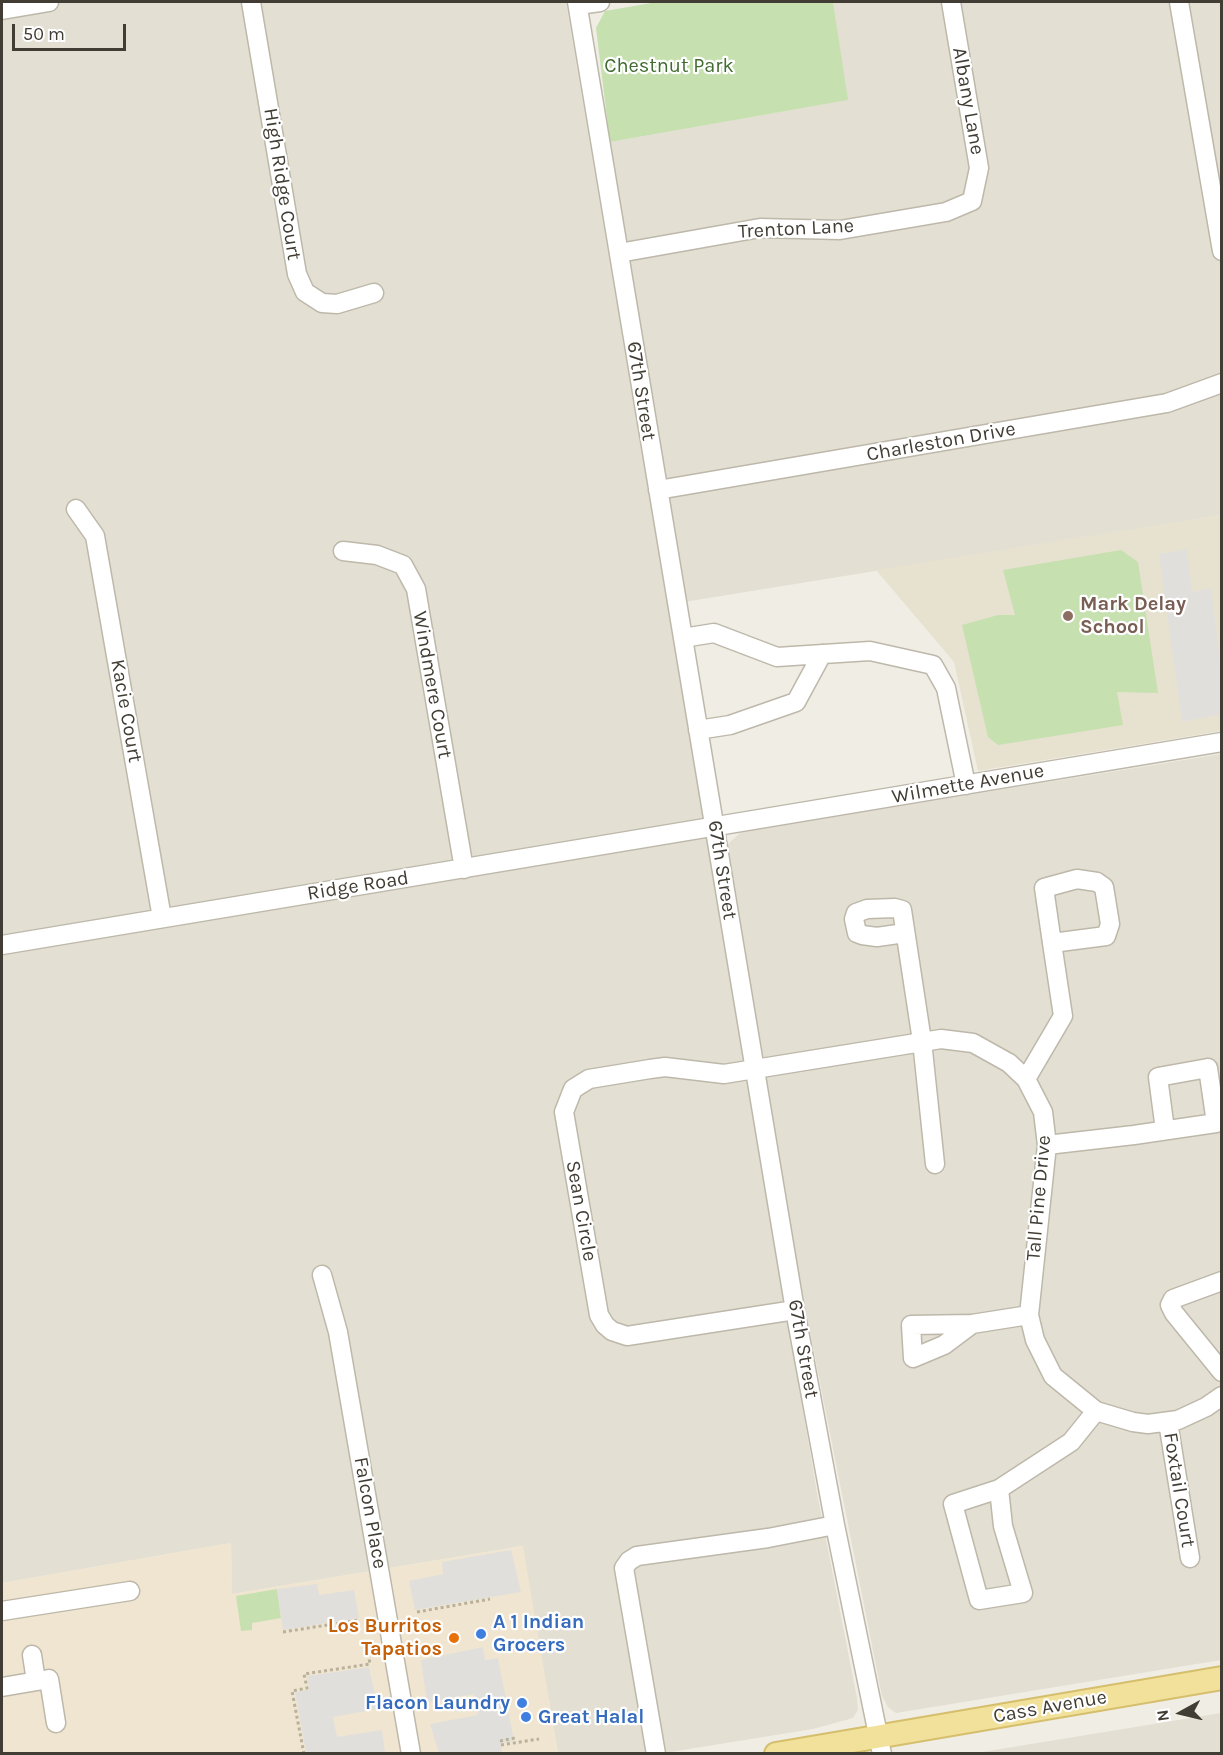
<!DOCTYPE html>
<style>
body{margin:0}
#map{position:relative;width:1223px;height:1755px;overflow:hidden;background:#f0ede4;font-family:Karla,sans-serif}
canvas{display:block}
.frame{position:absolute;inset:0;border:3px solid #413d34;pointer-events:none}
.north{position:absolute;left:1151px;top:1683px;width:60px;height:60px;-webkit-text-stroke:4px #fff;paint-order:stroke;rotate:262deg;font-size:16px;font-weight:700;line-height:24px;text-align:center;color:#413d34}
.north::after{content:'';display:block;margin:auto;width:21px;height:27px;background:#413d34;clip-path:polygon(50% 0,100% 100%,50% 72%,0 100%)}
.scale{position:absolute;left:12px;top:24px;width:114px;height:27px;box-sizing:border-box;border:3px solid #413d34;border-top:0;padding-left:8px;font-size:18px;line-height:21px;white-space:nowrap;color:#413d34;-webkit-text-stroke:4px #fff;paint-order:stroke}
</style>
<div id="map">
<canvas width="1223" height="1755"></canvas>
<div class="frame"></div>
<div class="north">N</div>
<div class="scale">50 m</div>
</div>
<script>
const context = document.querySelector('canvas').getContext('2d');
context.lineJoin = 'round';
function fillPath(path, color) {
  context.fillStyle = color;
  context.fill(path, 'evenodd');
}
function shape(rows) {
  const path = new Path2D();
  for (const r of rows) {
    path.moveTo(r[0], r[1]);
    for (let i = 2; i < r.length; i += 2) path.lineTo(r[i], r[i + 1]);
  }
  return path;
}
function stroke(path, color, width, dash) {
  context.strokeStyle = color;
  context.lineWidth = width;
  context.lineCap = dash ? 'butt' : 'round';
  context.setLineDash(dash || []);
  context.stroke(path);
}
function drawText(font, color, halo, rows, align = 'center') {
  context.font = font + ' Karla,sans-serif';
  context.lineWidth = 4.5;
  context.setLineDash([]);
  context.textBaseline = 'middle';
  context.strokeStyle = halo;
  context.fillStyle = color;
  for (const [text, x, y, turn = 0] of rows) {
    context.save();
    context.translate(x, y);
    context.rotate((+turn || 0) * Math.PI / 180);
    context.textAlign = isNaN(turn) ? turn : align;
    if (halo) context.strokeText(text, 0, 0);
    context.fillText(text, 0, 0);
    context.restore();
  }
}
fillPath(shape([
 [2,2,566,2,817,1493,857,1698,858,1710,853,1718,813,1729,664,1753,558,1753,522,1546,232,1594,231,1543,2,1583],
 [833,2,1221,2,1221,515,684,602,636,320,610,142,847,100],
 [1221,754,1221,1660,896,1713,888,1707,882,1696,789,1226,727,854,728,844,740,833,753,830],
 [1221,1713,1221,1753,976,1753]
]), '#e3dfd2');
fillPath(shape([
 [231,1543,232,1594,523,1546,558,1753,2,1754,2,1583]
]), '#f0e5d0');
fillPath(shape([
 [1221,515,1221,731,978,771,954,662,876,570]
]), '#e7e2cf');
fillPath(shape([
 [657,2,833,2,848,100,610,142,596,28,605,11],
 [1121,550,1138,562,1158,693,1117,692,1123,725,998,745,988,737,962,625,998,615,1015,615,1003,570],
 [277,1589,281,1618,252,1623,252,1630,241,1631,236,1596]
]), '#c6e0b0');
fillPath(shape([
 [1187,549,1192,592,1211,588,1221,670,1222,714,1182,722,1159,554],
 [511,1550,521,1592,415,1610,409,1581,443,1574,442,1562],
 [317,1584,319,1595,354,1590,359,1618,283,1630,277,1589],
 [483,1647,485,1660,498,1658,514,1741,501,1743,502,1753,439,1753,430,1724,478,1715,474,1694,427,1702,421,1660],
 [369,1667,378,1709,333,1717,337,1737,382,1730,385,1753,306,1753,295,1692,309,1689,307,1676]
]), '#e1dfdc');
const minor = shape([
 [251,2,297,274,305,292,322,303,337,304,374,293],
 [577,2,795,1310,835,1525,882,1754],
 [1179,2,1222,251],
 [578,5,600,2],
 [2,10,49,2],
 [619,253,760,228,840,230,946,212,972,201,979,168,951,2],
 [658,490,1167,403,1222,383],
 [76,509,95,536,162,918],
 [343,551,377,555,403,565,416,589,464,869],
 [683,638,714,633,777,657,870,651,933,665,946,688,966,785],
 [698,730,730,725,796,702,822,654],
 [905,933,877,937,862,935,857,933,854,919,856,913,867,909,895,908,902,910,922,1041,935,1164],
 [2,945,1222,742],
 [1026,1079,1063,1016,1052,943,1044,888,1077,879,1097,882,1104,887,1110,924,1106,936,1052,943],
 [1047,1145,1134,1135,1216,1123,1208,1068,1158,1077,1165,1130],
 [322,1275,338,1332,411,1754],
 [1222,1281,1173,1299,1170,1305,1174,1313,1222,1372],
 [795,1310,627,1336,612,1331,605,1325,599,1315,564,1112,573,1089,589,1079,650,1069,665,1067,724,1074,941,1039,973,1043,1009,1063,1026,1079,1043,1112,1047,1145,1029,1315,1035,1340,1053,1376,1096,1411,1133,1422,1148,1424,1178,1420,1206,1407,1222,1396],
 [972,1324,944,1345,913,1358,911,1325,972,1324,1029,1315],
 [1168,1422,1190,1558],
 [999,1489,1003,1526,1023,1593,979,1600,953,1504,999,1489],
 [999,1489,1071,1442,1096,1411],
 [2,1611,130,1591],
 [32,1655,36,1681],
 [2,1687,49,1679,56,1723],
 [656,1754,624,1568,629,1561,637,1556,768,1538,835,1525]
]);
const major = shape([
 [776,1754,1222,1678]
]);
stroke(minor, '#bdb8aa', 21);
stroke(major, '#d5be6c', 26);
stroke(shape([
 [417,1612,490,1599],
 [283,1632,359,1620],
 [500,1741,515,1738],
 [501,1745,539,1739],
 [304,1754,292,1691,307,1688,304,1674,370,1664,366,1641]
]), '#bab19a', 3, [3, 3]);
stroke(minor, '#fff', 18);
stroke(major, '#f2e19a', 22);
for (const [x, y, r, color] of [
 [1068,616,6,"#8d6e63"],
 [481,1634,6,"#3f7fe0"],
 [454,1638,6,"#e8710a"],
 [522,1703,6,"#3f7fe0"],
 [526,1717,6,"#3f7fe0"]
]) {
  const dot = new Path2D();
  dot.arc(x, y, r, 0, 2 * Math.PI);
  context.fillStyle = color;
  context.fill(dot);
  stroke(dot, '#fff', 2);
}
drawText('20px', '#416b2f', '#fff', [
 ["Chestnut Park",669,66]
]);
drawText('20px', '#413d34', '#fff', [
 ["Albany Lane",968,101,80],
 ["High Ridge Court",282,184,81],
 ["Trenton Lane",796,229,-3],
 ["67th Street",641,391,81],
 ["Charleston Drive",941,442,-10],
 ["Windmere Court",432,685,80],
 ["Kacie Court",126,711,80],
 ["Wilmette Avenue",968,784,-10],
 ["67th Street",722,870,81],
 ["Ridge Road",358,886,-9],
 ["Tall Pine Drive",1039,1198,-85],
 ["Sean Circle",581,1211,80],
 ["67th Street",803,1349,80],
 ["Foxtail Court",1179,1490,81],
 ["Falcon Place",370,1513,80],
 ["Cass Avenue",1050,1707,-10]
]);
drawText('bold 20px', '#785e54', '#fff', [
 ["Mark Delay",1080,604],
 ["School",1080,627]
], 'left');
drawText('bold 20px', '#366cbe', '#fff', [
 ["A 1 Indian",493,1622],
 ["Grocers",493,1645],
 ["Flacon Laundry",510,1703,"right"],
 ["Great Halal",538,1717]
], 'left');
drawText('bold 20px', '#c56008', '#fff', [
 ["Los Burritos",442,1626],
 ["Tapatios",442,1649]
], 'right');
</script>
